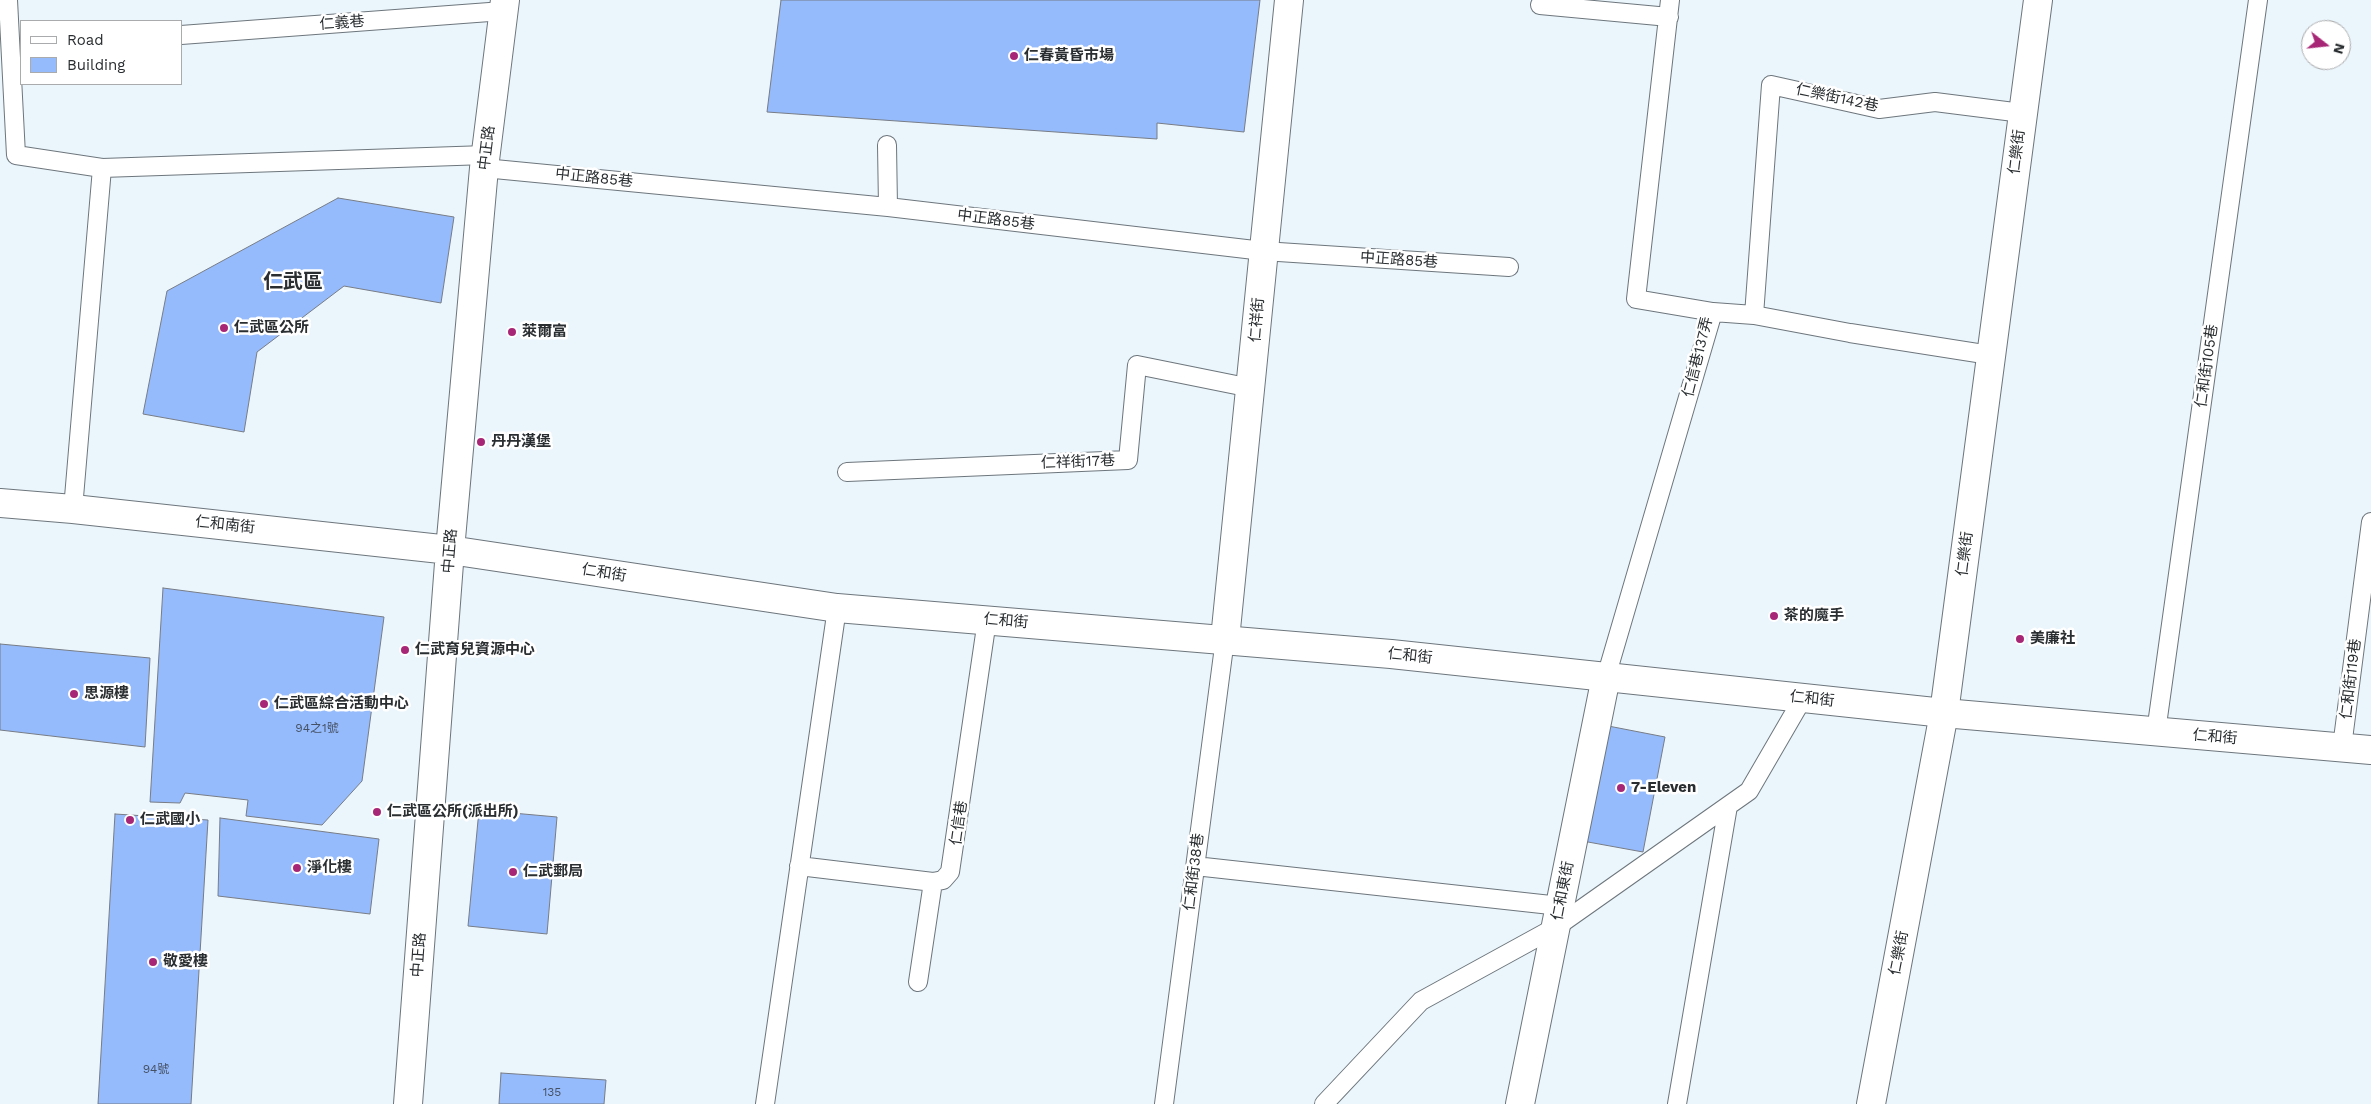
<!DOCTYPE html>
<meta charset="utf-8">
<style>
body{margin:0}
#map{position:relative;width:2371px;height:1104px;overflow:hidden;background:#ebf5fc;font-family:"Work Sans",sans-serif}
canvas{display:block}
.legend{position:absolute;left:20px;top:20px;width:162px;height:65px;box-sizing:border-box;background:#fff;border:1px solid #aaabac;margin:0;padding:6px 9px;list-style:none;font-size:15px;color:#2a2e30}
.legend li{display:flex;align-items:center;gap:10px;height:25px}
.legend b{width:25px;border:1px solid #aaabac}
.north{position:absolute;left:2301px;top:20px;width:50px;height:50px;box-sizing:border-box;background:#fff;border:1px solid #aaabac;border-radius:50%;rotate:106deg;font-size:14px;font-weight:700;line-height:20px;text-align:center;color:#2a2e30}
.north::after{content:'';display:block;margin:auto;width:18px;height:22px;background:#a72675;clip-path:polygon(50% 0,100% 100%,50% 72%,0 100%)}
</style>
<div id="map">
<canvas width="2371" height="1104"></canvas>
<ul class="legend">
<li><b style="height:6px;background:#fff"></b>Road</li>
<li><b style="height:14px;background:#96bbfc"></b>Building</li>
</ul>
<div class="north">N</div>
</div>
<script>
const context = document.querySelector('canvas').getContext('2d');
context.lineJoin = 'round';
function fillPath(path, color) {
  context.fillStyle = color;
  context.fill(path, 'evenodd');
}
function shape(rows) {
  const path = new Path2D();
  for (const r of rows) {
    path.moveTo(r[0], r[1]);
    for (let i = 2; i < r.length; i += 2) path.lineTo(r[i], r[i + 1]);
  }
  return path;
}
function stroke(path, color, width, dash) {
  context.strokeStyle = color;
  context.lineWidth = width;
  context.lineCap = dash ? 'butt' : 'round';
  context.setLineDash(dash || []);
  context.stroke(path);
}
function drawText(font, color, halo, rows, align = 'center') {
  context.font = font + ' "Work Sans","Noto Sans TC",sans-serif';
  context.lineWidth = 5;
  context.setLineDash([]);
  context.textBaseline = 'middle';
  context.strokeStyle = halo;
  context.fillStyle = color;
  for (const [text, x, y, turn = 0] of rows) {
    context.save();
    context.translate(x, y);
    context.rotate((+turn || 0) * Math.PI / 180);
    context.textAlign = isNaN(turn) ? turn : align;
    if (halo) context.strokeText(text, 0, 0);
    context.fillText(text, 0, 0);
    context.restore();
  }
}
const building = shape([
 [781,0,1260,0,1244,132,1157,123,1157,139,767,112,781,0],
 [338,198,454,217,441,303,344,286,257,352,244,432,143,414,167,291,338,198],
 [163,588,384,617,362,781,322,825,246,816,248,800,185,793,180,803,150,802,163,588],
 [0,644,150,658,145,747,0,730,0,644],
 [1598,724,1665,737,1643,852,1577,840,1598,724],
 [479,810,557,817,547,934,468,926,479,810],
 [115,814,208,820,191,1104,98,1104,115,814],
 [220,818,379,839,370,914,218,896,220,818],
 [501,1073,606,1080,604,1104,499,1104,501,1073]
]);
fillPath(building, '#96bbfc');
stroke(building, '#777c85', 1);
const service = shape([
 [8,0,16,155,102,168,73,509],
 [1540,5,1669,17],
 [181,35,503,11],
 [887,145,888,207],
 [102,168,486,155],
 [484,168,888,207,1263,251,1509,267],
 [1713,312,1754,315,1850,333,1990,355],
 [1754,315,1771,85,1879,109,1935,102,2022,113],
 [847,472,1128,460,1137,365,1251,388],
 [1606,677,1713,312,1636,299,1670,0],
 [2156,732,2258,0],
 [2342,747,2371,522],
 [799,866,933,882,943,880,950,872,987,620],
 [1195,866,1560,906],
 [918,982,933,882],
 [765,1104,837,608],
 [1164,1104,1225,639],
 [1324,1104,1421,1001,1556,927,1749,791,1803,698],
 [1677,1104,1728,806]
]);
const minor = shape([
 [1225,639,1289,0],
 [1520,1104,1606,677],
 [1871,1104,1944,713,2038,0]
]);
const tertiary = shape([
 [0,503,73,509,450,550,837,608,1391,654,1944,713,2371,750],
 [408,1104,450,550,484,168,505,0]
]);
stroke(service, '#6d767c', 20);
stroke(minor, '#6d767c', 30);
stroke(tertiary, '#6d767c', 30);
stroke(service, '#fff', 18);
stroke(minor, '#fff', 28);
stroke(tertiary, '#fff', 28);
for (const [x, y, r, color] of [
 [1014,56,5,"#a72675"],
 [224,328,5,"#a72675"],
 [512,332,5,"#a72675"],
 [481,442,5,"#a72675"],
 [1774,616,5,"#a72675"],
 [2020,639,5,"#a72675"],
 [405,650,5,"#a72675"],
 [74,694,5,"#a72675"],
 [264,704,5,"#a72675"],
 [1621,788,5,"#a72675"],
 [377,812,5,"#a72675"],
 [130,820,5,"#a72675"],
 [297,868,5,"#a72675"],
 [513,872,5,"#a72675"],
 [153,962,5,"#a72675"]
]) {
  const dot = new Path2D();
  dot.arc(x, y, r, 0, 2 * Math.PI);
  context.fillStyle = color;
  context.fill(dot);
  stroke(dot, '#fff', 2);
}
drawText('12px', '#455163', null, [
 ["94之1號",317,728],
 ["94號",156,1069],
 ["135",552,1092]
]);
drawText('15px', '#2a2e30', '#fff', [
 ["仁義巷",342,23,-4],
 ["仁樂街142巷",1837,98,12],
 ["中正路",487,148,-83],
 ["仁樂街",2017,152,-83],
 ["中正路85巷",594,178,6],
 ["中正路85巷",996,220,7],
 ["中正路85巷",1399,260,4],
 ["仁祥街",1257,320,-85],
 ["仁信巷137弄",1698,357,-76],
 ["仁和街105巷",2207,366,-82],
 ["仁祥街17巷",1078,462,-2],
 ["仁和南街",225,525,6],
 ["中正路",450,551,-85],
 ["仁樂街",1965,554,-83],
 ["仁和街",604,573,9],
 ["仁和街",1006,621,5],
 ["仁和街",1410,656,6],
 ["仁和街119巷",2351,679,-83],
 ["仁和街",1812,699,6],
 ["仁和街",2215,737,5],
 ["仁信巷",959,823,-82],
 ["仁和街38巷",1194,872,-83],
 ["仁和東街",1563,891,-79],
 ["仁樂街",1899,953,-79],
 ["中正路",419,955,-86]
]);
drawText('bold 15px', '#2a2e30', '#fff', [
 ["仁春黃昏市場",1024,56],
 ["仁武區公所",234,328],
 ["萊爾富",522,332],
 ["丹丹漢堡",491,442],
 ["茶的魔手",1784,616],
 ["美廉社",2030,639],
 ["仁武育兒資源中心",415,650],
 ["思源樓",84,694],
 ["仁武區綜合活動中心",274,704],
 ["7-Eleven",1631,788],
 ["仁武區公所(派出所)",387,812],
 ["仁武國小",140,820],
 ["淨化樓",307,868],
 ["仁武郵局",523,872],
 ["敬愛樓",163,962]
], 'left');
drawText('bold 20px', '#2a2e30', '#fff', [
 ["仁武區",293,282]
]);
</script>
